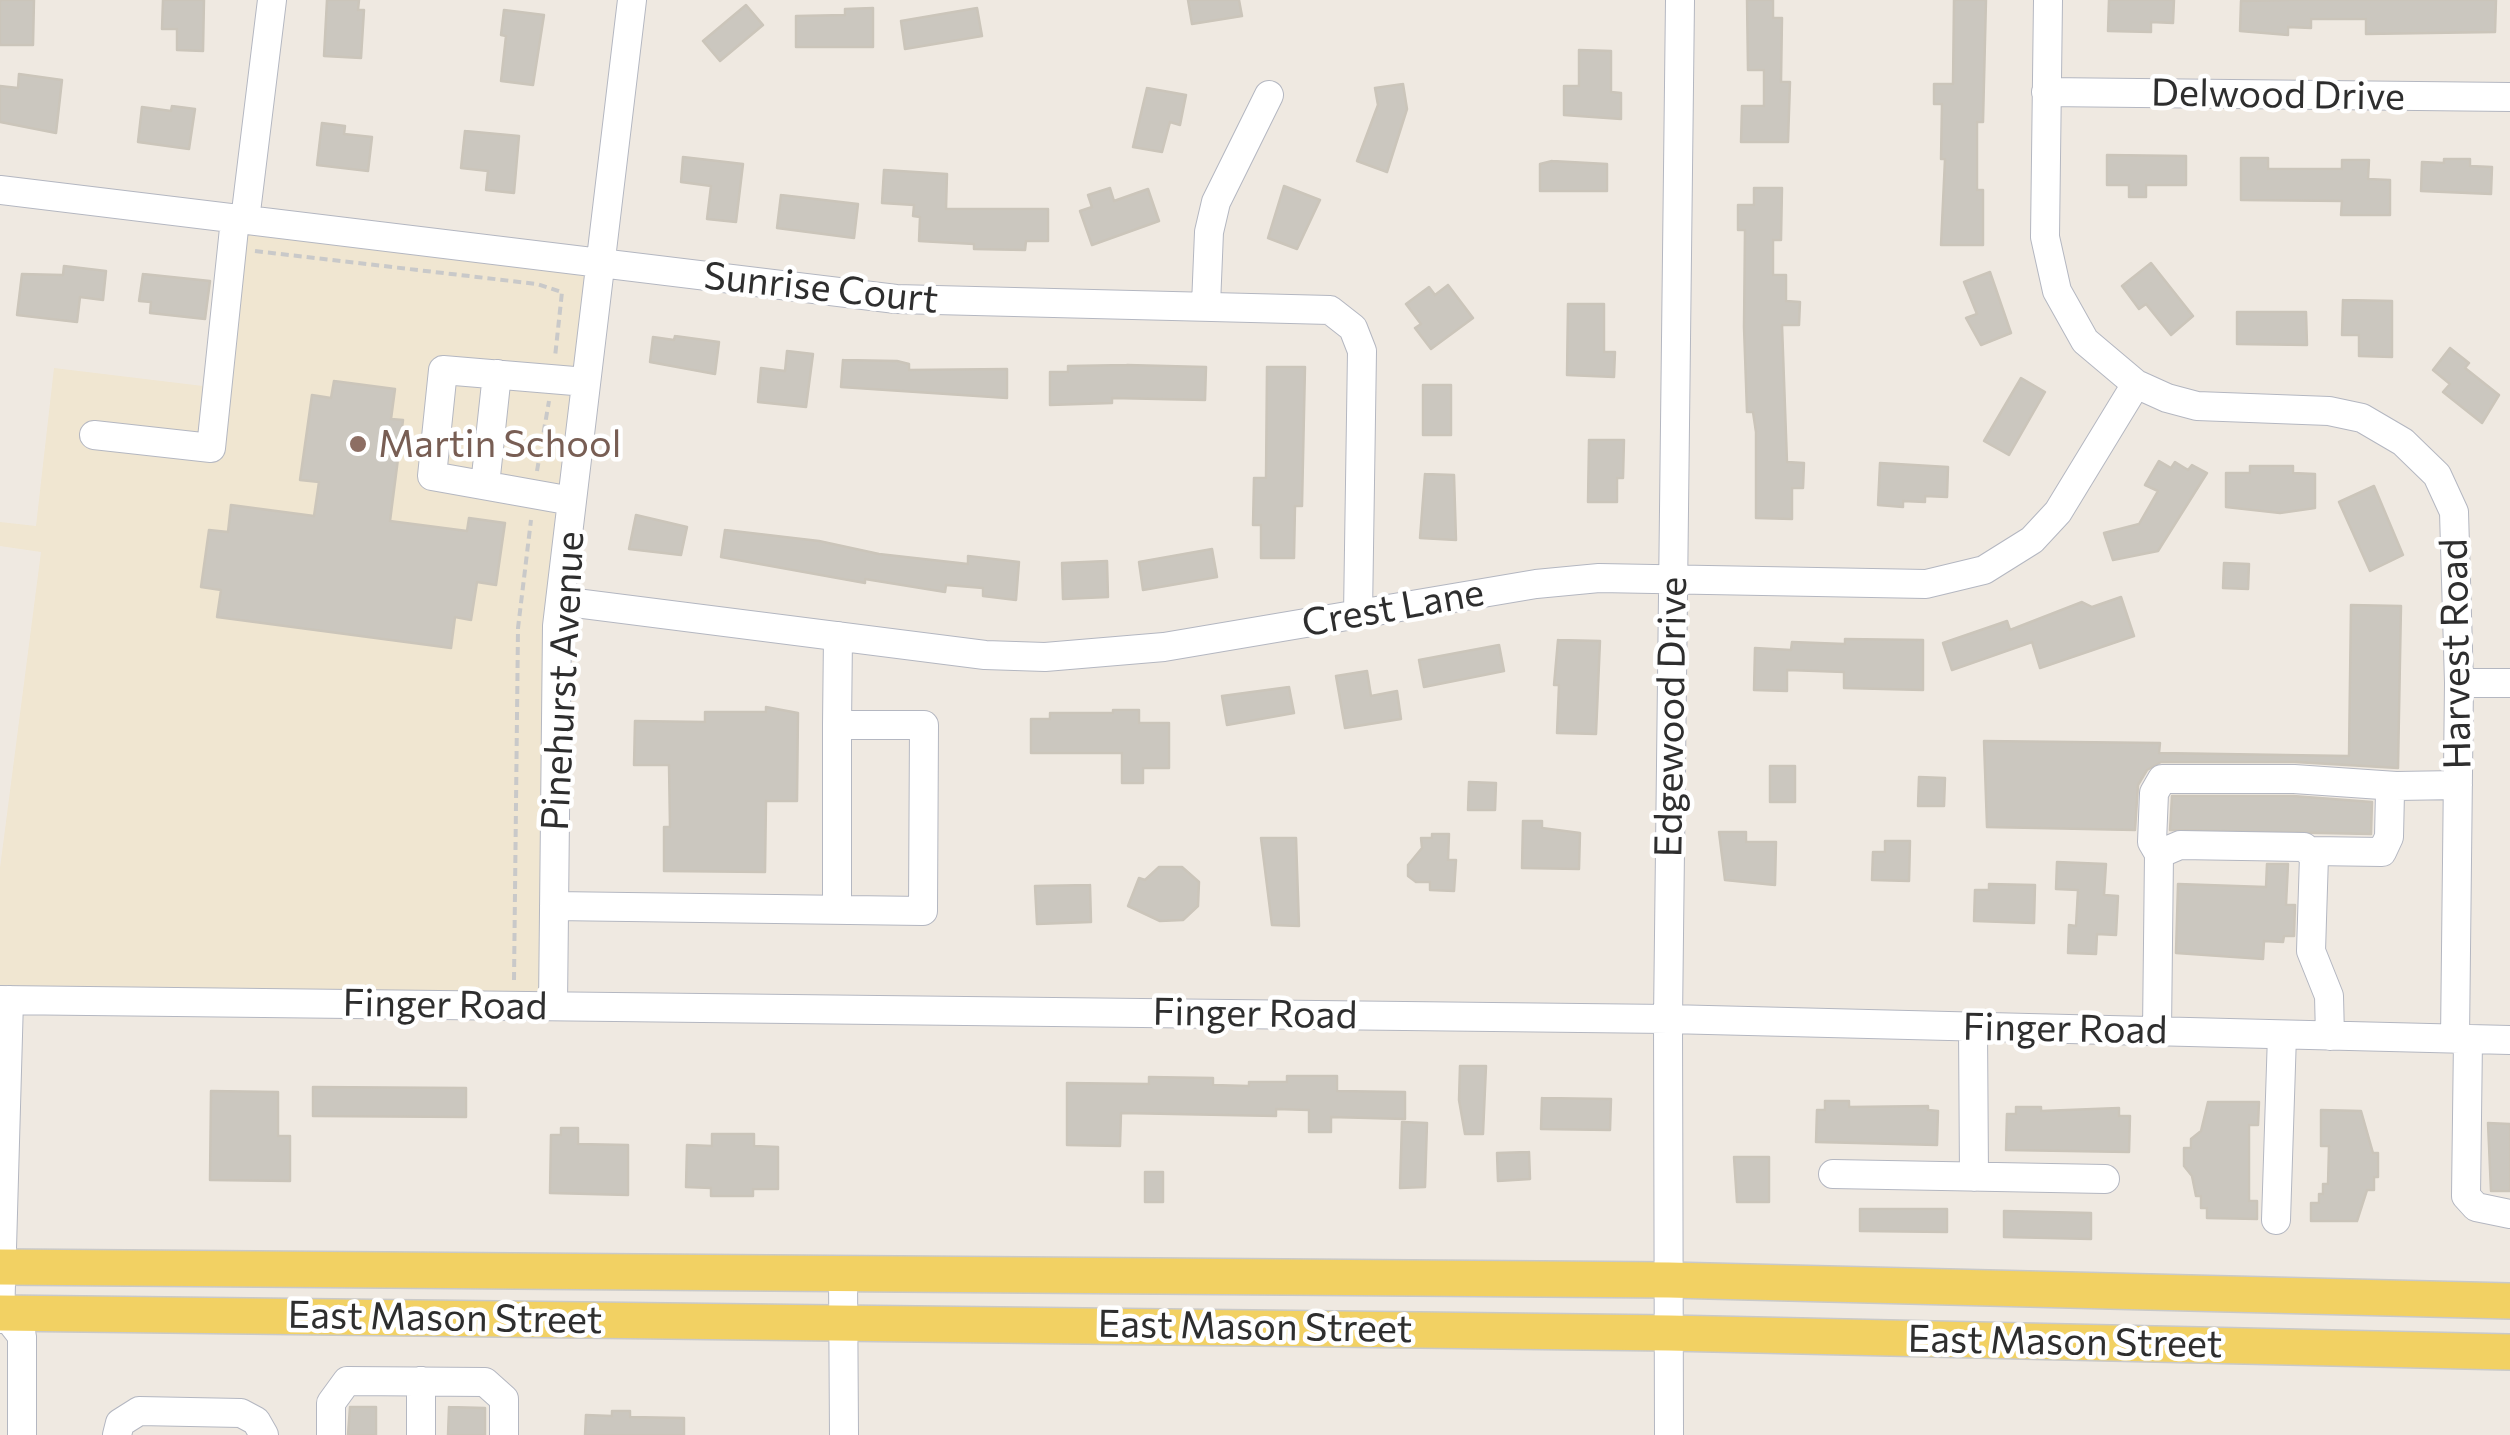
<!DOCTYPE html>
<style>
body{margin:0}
canvas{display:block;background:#efe9e1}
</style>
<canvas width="2510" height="1435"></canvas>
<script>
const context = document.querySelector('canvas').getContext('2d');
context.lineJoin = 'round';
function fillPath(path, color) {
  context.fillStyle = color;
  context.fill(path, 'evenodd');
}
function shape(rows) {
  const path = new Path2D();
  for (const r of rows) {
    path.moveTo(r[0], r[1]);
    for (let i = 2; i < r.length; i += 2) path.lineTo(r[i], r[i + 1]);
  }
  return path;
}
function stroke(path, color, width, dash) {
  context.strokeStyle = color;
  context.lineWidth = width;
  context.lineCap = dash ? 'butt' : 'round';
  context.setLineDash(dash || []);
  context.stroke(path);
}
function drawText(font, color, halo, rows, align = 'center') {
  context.font = font + ' Commissioner,sans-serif';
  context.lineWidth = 9;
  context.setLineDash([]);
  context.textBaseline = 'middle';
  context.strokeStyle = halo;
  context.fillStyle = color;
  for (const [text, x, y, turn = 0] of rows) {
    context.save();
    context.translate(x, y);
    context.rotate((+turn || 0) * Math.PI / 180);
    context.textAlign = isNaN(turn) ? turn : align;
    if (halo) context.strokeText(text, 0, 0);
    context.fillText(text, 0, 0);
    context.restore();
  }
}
fillPath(shape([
 [223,217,601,264,557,626,553,1006,0,1000,0,868,41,552,0,546,0,522,36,526,54,368,203,386]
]), '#f0e6d1');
const building = shape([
 [0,0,34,0,33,45,0,45,0,0],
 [163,0,204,0,203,51,177,50,177,29,162,29,163,0],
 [327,0,359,0,358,10,364,10,361,58,324,56,327,0],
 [1188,0,1239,0,1242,16,1192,24,1188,0],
 [1747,0,1773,0,1773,18,1782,18,1781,82,1790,82,1788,142,1741,142,1742,106,1764,106,1764,70,1748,70,1747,0],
 [1954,0,1986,0,1983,122,1977,122,1977,190,1983,190,1983,245,1941,245,1945,159,1941,159,1942,104,1934,104,1934,84,1953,84,1954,0],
 [2109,0,2174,0,2173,23,2151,22,2151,32,2108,31,2109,0],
 [2289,0,2496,0,2495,32,2366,34,2366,19,2311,19,2311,28,2288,27,2288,35,2240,31,2241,1,2289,0],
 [746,5,763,25,720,61,703,41,746,5],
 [873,8,873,47,796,47,796,16,845,15,845,9,873,8],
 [977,8,982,36,905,49,901,21,977,8],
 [504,10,544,15,533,85,501,81,506,36,501,35,504,10],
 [1579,50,1611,51,1611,92,1621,93,1621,119,1564,115,1564,86,1579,86,1579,50],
 [19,74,62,80,56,133,0,122,0,86,18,88,19,74],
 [1403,84,1407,109,1387,172,1357,161,1378,105,1375,88,1403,84],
 [1147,88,1186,95,1180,125,1170,122,1162,152,1133,147,1147,88],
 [172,106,195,109,189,149,138,142,142,107,171,111,172,106],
 [322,123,345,126,344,134,372,137,368,171,317,165,322,123],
 [465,131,519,136,514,193,486,190,488,171,461,168,465,131],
 [2107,155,2186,156,2186,185,2146,185,2146,197,2129,197,2129,185,2107,185,2107,155],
 [683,157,743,164,736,222,707,219,711,186,681,182,683,157],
 [2241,158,2268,158,2268,169,2342,169,2342,160,2369,160,2368,179,2390,180,2390,215,2341,215,2342,201,2241,200,2241,158],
 [2444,159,2470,159,2470,166,2492,167,2491,194,2421,191,2422,162,2444,163,2444,159],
 [1552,161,1607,164,1607,191,1540,191,1540,164,1552,161],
 [884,170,947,174,946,209,1048,209,1048,241,1026,241,1025,250,974,249,974,244,919,241,920,217,913,216,914,205,882,203,884,170],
 [1284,186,1320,200,1297,249,1268,238,1284,186],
 [1110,188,1114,201,1148,189,1159,221,1092,245,1080,211,1092,207,1088,195,1110,188],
 [1754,188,1782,188,1781,240,1773,240,1773,275,1786,275,1786,301,1800,302,1799,325,1782,325,1787,462,1804,463,1803,488,1792,488,1792,519,1756,518,1756,432,1753,412,1747,412,1744,327,1745,230,1738,230,1738,205,1754,205,1754,188],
 [781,195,858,204,854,238,777,228,781,195],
 [2151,263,2193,316,2171,335,2146,304,2139,309,2122,286,2151,263],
 [64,266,106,271,103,300,80,297,77,322,17,315,22,274,63,275,64,266],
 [1990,272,2011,333,1981,345,1966,318,1977,314,1964,282,1990,272],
 [143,274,210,281,205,319,150,313,151,302,139,301,143,274],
 [1448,285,1473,318,1431,349,1415,328,1421,324,1406,304,1429,287,1435,295,1448,285],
 [2343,300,2392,301,2392,357,2359,356,2359,335,2342,335,2343,300],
 [1568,304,1604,304,1604,352,1615,352,1614,377,1567,375,1568,304],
 [2237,312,2306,312,2307,345,2237,344,2237,312],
 [675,336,719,342,715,374,650,362,653,337,674,340,675,336],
 [2450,348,2469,363,2465,368,2499,395,2482,423,2443,392,2450,384,2433,370,2450,348],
 [787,351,813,354,806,407,758,402,761,368,785,371,787,351],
 [843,360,897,361,909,364,909,370,1007,369,1007,398,841,387,843,360],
 [1127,365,1206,367,1205,400,1112,398,1112,403,1050,405,1050,372,1068,372,1068,366,1127,365],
 [1267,367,1305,367,1302,506,1295,506,1294,558,1261,558,1261,525,1253,525,1254,478,1266,478,1267,367],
 [2021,378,2045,392,2009,455,1984,441,2021,378],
 [334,381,395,389,391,419,403,420,390,521,467,531,469,518,505,523,496,585,477,582,471,620,455,617,451,648,217,617,221,590,201,587,209,530,228,532,231,505,314,516,319,482,300,480,312,395,331,398,334,381],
 [1423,385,1451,385,1451,435,1423,435,1423,385],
 [1589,440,1624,440,1623,478,1617,478,1617,502,1588,502,1589,440],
 [2159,461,2171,468,2175,462,2188,470,2192,465,2207,473,2158,551,2113,560,2104,533,2139,524,2158,491,2145,485,2159,461],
 [1880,463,1948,467,1947,497,1925,496,1925,502,1903,501,1903,507,1878,505,1880,463],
 [2250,466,2293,466,2293,473,2315,474,2315,508,2280,513,2226,507,2226,473,2250,473,2250,466],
 [1425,474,1454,475,1456,540,1420,538,1425,474],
 [2374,486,2403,555,2370,571,2339,502,2374,486],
 [636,515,687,527,681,555,629,549,636,515],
 [725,530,819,541,879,554,968,564,968,556,1019,562,1016,600,983,596,983,588,946,585,945,592,865,579,865,583,721,557,725,530],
 [1212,549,1217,577,1143,590,1139,562,1212,549],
 [1107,561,1108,597,1063,599,1062,563,1107,561],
 [2224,563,2249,564,2248,589,2223,588,2224,563],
 [2121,597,2134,636,2040,668,2032,642,1952,670,1943,643,2007,621,2010,630,2082,602,2092,607,2121,597],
 [2351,605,2401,606,2398,768,2295,762,2161,762,2147,770,2138,785,2135,830,1987,827,1984,741,2160,743,2159,753,2349,756,2351,605],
 [1845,639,1923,640,1923,690,1844,688,1844,672,1787,670,1787,691,1754,690,1755,648,1791,650,1792,642,1845,644,1845,639],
 [1558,640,1600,641,1596,734,1557,733,1559,685,1554,685,1558,640],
 [1499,645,1504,671,1424,687,1419,660,1499,645],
 [1367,671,1371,696,1397,691,1401,719,1345,728,1336,676,1367,671],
 [1289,687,1294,713,1227,725,1222,696,1289,687],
 [766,707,798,713,797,801,766,801,765,872,664,871,664,827,670,827,669,765,634,765,635,721,705,722,705,712,766,712,766,707],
 [1113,710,1139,710,1139,723,1169,723,1169,768,1143,768,1143,783,1122,783,1122,753,1031,753,1031,719,1050,719,1050,713,1113,713,1113,710],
 [1770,766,1795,766,1795,802,1770,802,1770,766],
 [1919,777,1945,778,1944,806,1918,806,1919,777],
 [1469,782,1496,783,1495,810,1468,810,1469,782],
 [2293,796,2372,802,2371,834,2170,830,2172,796,2293,796],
 [1523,821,1542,821,1542,828,1580,833,1579,869,1522,868,1523,821],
 [1719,832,1746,832,1746,842,1776,842,1775,885,1725,880,1719,832],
 [1432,834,1449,834,1448,860,1456,860,1454,891,1430,890,1430,882,1416,882,1408,876,1408,865,1422,848,1421,838,1432,838,1432,834],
 [1261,838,1296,838,1299,926,1272,925,1261,838],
 [1885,841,1910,841,1909,881,1872,880,1873,852,1885,852,1885,841],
 [2057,862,2106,864,2104,895,2118,896,2116,935,2097,934,2096,954,2068,953,2069,925,2076,926,2078,890,2056,889,2057,862],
 [2267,864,2288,864,2286,905,2295,905,2294,936,2284,936,2283,942,2264,941,2263,959,2176,953,2178,884,2266,887,2267,864],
 [1159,867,1182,867,1199,882,1198,906,1183,920,1160,921,1128,906,1139,878,1145,880,1159,867],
 [1989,884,2035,885,2034,923,1974,921,1975,890,1989,890,1989,884],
 [1090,885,1091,922,1037,924,1035,886,1090,885],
 [1460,1066,1486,1066,1483,1134,1465,1134,1459,1100,1460,1066],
 [1287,1076,1337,1076,1337,1091,1405,1092,1405,1119,1331,1117,1331,1132,1309,1132,1309,1110,1276,1109,1276,1116,1121,1113,1120,1146,1067,1145,1067,1083,1149,1084,1149,1077,1213,1078,1213,1085,1249,1086,1249,1082,1287,1082,1287,1076],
 [313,1087,466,1088,466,1117,313,1116,313,1087],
 [211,1091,278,1092,278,1136,290,1136,290,1181,210,1180,211,1091],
 [1542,1098,1611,1099,1610,1130,1541,1129,1542,1098],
 [1825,1101,1849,1101,1849,1107,1928,1106,1928,1110,1938,1111,1937,1145,1816,1142,1817,1110,1825,1110,1825,1101],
 [2208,1102,2259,1102,2258,1125,2249,1125,2249,1201,2257,1201,2257,1219,2207,1218,2207,1208,2201,1208,2201,1196,2196,1196,2192,1176,2184,1166,2184,1148,2191,1148,2191,1139,2201,1131,2208,1102],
 [2016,1107,2041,1107,2041,1111,2119,1108,2119,1116,2130,1116,2129,1152,2006,1150,2007,1114,2016,1114,2016,1107],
 [2321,1110,2361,1111,2373,1153,2378,1153,2378,1177,2374,1177,2374,1190,2367,1190,2357,1221,2311,1221,2311,1203,2319,1203,2319,1194,2323,1194,2323,1184,2328,1184,2329,1146,2321,1146,2321,1110],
 [1402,1122,1427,1123,1425,1187,1400,1188,1402,1122],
 [2488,1123,2510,1124,2510,1191,2491,1191,2488,1123],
 [561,1128,578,1128,578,1144,628,1145,628,1195,550,1193,551,1135,561,1135,561,1128],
 [712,1134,754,1134,754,1146,778,1147,778,1189,753,1189,753,1196,711,1196,711,1188,686,1187,687,1145,712,1146,712,1134],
 [1529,1152,1530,1179,1498,1181,1497,1153,1529,1152],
 [1734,1157,1769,1157,1769,1202,1737,1202,1734,1157],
 [1145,1172,1163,1172,1163,1202,1145,1202,1145,1172],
 [1860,1209,1947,1209,1947,1232,1860,1231,1860,1209],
 [2004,1211,2091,1213,2091,1239,2004,1237,2004,1211],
 [350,1407,376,1407,376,1435,348,1435,350,1407],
 [449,1407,485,1408,485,1435,448,1435,449,1407],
 [612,1411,630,1411,630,1417,684,1418,684,1435,585,1435,586,1415,612,1416,612,1411]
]);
fillPath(building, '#cbc7bf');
stroke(building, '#cbc5ba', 2.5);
const minor = shape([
 [2048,0,2045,237,2057,291,2085,341,2136,384,2167,398,2197,406,2329,411,2362,418,2403,442,2437,475,2454,512,2459,683,2455,1039],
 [2046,92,2510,97],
 [0,190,896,299,1330,310,1353,328,1362,351,1358,614],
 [245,220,272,0],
 [1206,305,1209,232,1216,202,1269,95],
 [94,435,211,448,235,219],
 [485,485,497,374],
 [572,501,432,476,443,370,586,382],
 [560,601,985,655,1045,657,1164,647,1536,584,1599,578,1926,584,1984,570,2032,540,2058,512,2136,384],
 [2459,683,2510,683],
 [2312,851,2382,852,2389,837,2390,792,2396,786,2458,785],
 [2159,854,2152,842,2154,793,2162,779,2294,779,2396,786],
 [554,906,923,911,924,725,837,725,838,636],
 [837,910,837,725],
 [0,1000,1668,1019,2510,1040],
 [553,1006,557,626,632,0],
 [1973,1027,1974,1177],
 [2157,1031,2159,854,2180,845,2304,847,2314,856,2311,951,2329,996,2330,1036],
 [2468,1039,2466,1196,2476,1207,2510,1214],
 [1833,1174,2105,1179],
 [2276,1220,2282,1035],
 [843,1274,844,1435],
 [4,1313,22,1336,22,1435],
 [0,1319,9,1000],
 [117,1435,120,1423,139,1411,241,1413,256,1421,264,1435],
 [331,1435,331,1403,347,1381,485,1382,504,1399,504,1435],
 [421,1435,421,1381],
 [1669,1435,1668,1019,1680,0]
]);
const major = shape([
 [0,1267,1669,1280,2510,1301],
 [0,1313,1669,1333,2510,1352]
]);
stroke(minor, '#b4b7c1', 30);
stroke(major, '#c9c9c9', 38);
stroke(shape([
 [255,251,537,284,562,292,555,357],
 [537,471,549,401],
 [514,980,518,628,531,520]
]), '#c9c9c9', 4, [8, 5]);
stroke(minor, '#fff', 28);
stroke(major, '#f2d163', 35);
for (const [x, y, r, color] of [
 [358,444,10,"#8d6e63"]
]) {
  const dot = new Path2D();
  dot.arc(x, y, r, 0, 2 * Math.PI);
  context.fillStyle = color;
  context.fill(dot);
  stroke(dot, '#fff', 4);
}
drawText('38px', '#2e2e2e', '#fff', [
 ["Delwood Drive",2278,95,1],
 ["Sunrise Court",821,288,6],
 ["Crest Lane",1393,608,-10],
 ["Harvest Road",2456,654,-91],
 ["Pinehurst Avenue",563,681,-87],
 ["Edgewood Drive",1671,717,-89],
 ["Finger Road",445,1005,1],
 ["Finger Road",1255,1014,1],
 ["Finger Road",2065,1029,1],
 ["East Mason Street",445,1318,1],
 ["East Mason Street",1255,1327,1],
 ["East Mason Street",2065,1342,1]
]);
drawText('38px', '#785e54', '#fff', [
 ["Martin School",378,444]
], 'left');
</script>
